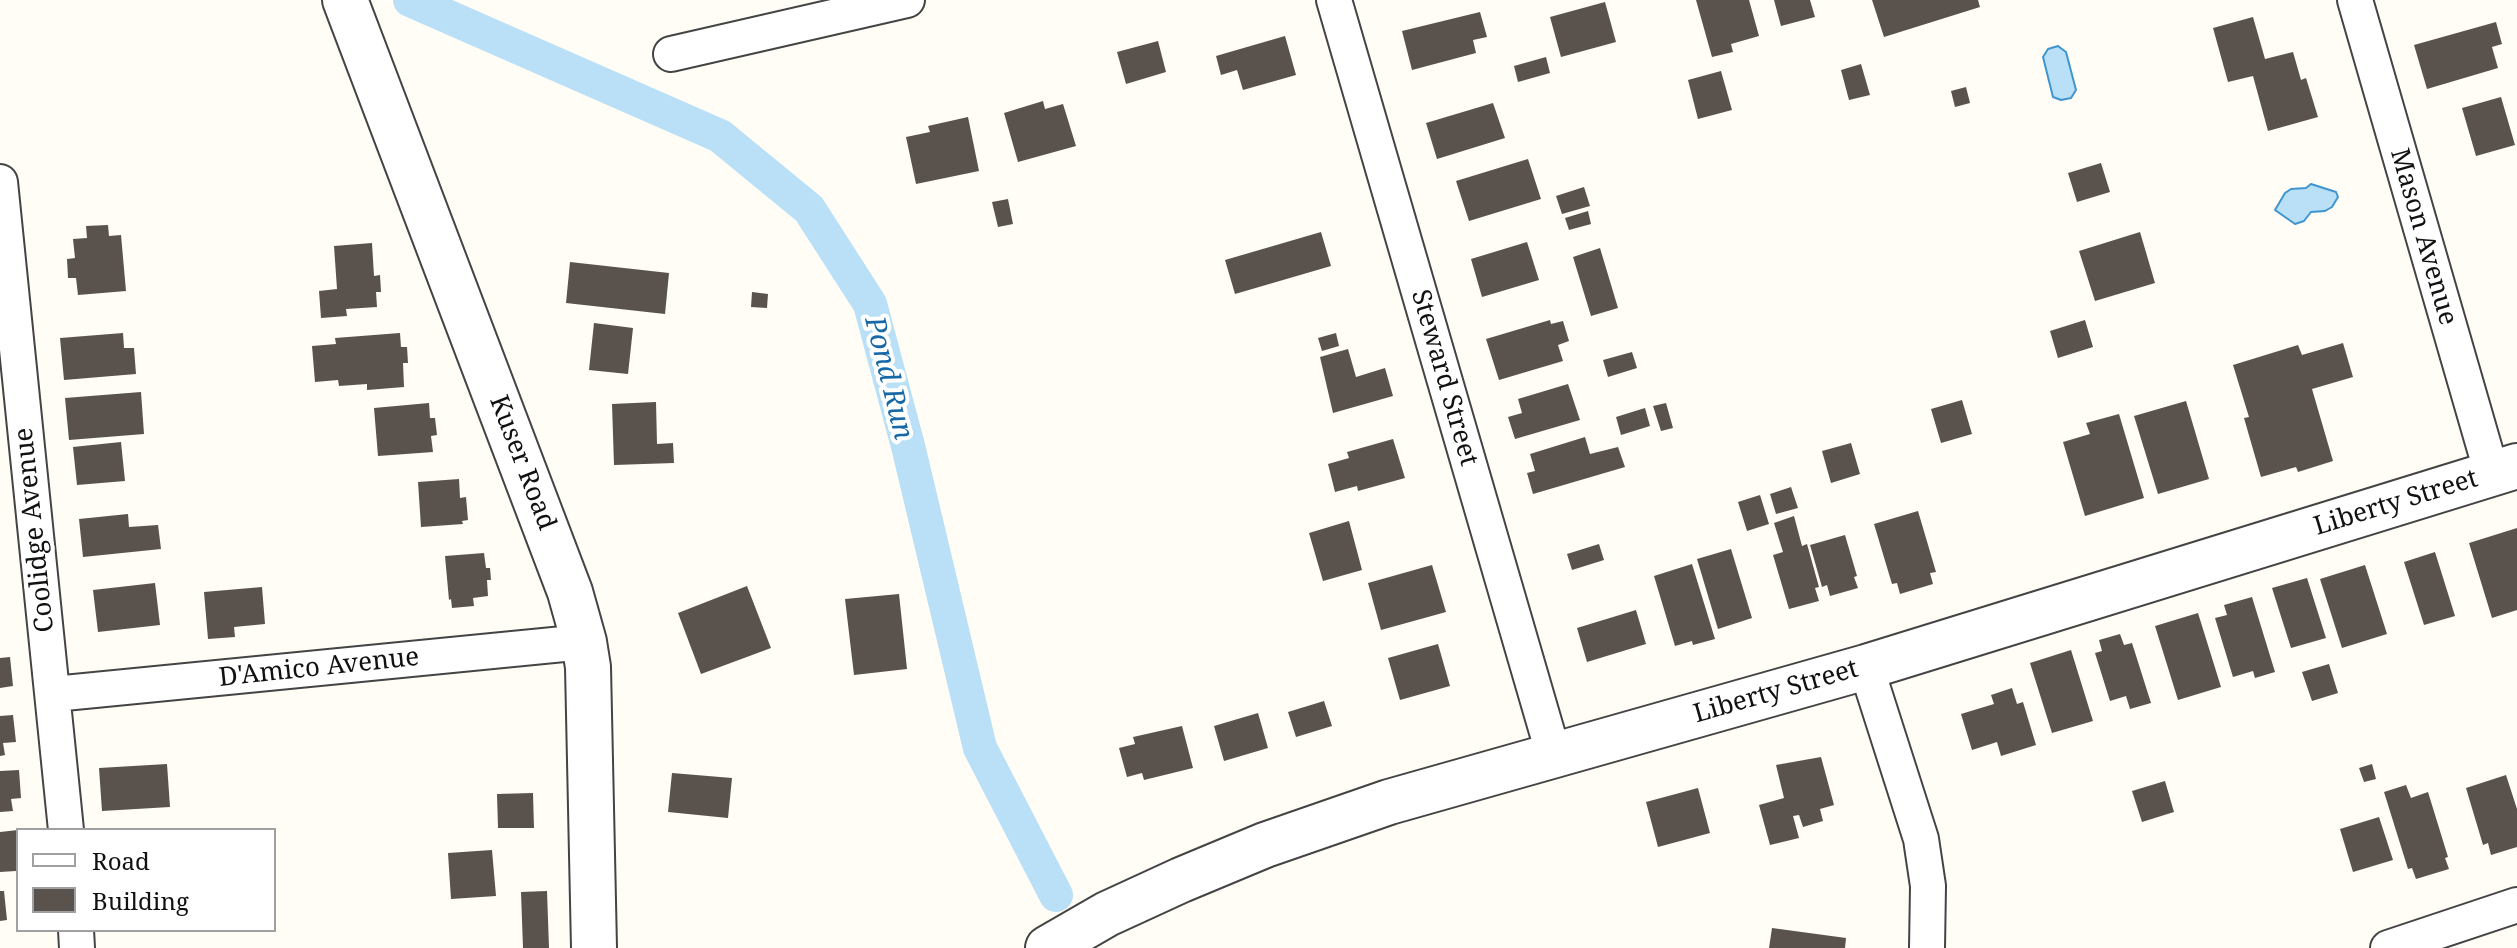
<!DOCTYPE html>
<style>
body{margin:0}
#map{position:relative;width:2517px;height:948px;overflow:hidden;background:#fffdf5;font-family:"Noto Serif",serif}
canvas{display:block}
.legend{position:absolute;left:16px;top:828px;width:260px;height:104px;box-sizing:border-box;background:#fff;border:2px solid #a0a0a0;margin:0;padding:10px 14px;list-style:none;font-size:24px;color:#111}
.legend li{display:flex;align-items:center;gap:16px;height:40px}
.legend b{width:40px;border:2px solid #a0a0a0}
</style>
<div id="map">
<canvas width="2517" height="948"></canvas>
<ul class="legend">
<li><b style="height:10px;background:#fff"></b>Road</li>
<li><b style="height:22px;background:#5a524d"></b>Building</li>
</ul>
</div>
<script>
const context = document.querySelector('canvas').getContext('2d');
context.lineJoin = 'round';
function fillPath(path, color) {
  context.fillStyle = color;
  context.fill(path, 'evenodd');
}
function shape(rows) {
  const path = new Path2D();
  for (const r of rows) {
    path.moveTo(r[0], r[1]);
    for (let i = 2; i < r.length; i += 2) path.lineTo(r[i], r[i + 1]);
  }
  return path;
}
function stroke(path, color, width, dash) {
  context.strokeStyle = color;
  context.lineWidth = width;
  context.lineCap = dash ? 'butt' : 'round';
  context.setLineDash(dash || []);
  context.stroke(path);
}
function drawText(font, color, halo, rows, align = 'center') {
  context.font = font + ' "Noto Serif",serif';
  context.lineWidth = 8;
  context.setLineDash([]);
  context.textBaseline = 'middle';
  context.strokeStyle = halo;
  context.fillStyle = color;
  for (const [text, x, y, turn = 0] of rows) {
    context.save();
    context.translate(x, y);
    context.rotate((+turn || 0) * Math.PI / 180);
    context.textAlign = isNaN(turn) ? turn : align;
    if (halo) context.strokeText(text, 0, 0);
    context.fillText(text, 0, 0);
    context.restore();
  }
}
const water = shape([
 [2058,46,2066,52,2076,90,2071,98,2061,100,2053,97,2043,57,2048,49,2058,46],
 [2311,184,2336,192,2338,197,2332,207,2325,211,2311,212,2304,221,2295,224,2275,210,2285,193,2291,189,2306,188,2311,184]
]);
fillPath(water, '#b9e0f7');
stroke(water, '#3f96cf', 2);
stroke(shape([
 [410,0,720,136,809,209,870,304,908,446,980,748,1056,895]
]), '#b9e0f7', 34);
fillPath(shape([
 [1696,0,1749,0,1759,36,1731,44,1733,52,1712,57],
 [1774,0,1810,0,1815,17,1781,26],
 [1872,0,1978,0,1980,7,1884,37],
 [1605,2,1616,42,1561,57,1550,17],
 [1480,12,1487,37,1473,40,1476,53,1412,70,1402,31],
 [2253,17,2265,59,2293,52,2301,80,2306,78,2318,117,2268,131,2253,76,2228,82,2213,28],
 [2496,22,2502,44,2492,47,2498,68,2427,89,2414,45],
 [1285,36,1296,75,1243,90,1237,70,1221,75,1216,56],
 [1158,41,1166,72,1126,84,1117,52],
 [1546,57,1550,73,1518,82,1514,66],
 [1861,64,1870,95,1849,100,1841,70],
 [1721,71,1732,110,1698,119,1688,80],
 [1966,87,1970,103,1955,107,1951,91],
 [2501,97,2515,145,2476,156,2462,108],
 [1043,101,1045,109,1063,104,1076,146,1018,162,1004,113],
 [1493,103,1505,138,1437,159,1426,123],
 [968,117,979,171,916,184,906,137,930,132,928,126],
 [1528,159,1541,199,1469,221,1456,181],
 [2101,163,2110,192,2077,202,2068,173],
 [1584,187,1590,206,1562,214,1556,196],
 [1008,199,1013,224,998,227,992,202],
 [1588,211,1591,224,1569,230,1565,218],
 [108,225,109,236,121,235,126,291,78,295,76,278,68,278,67,259,75,258,73,239,87,238,86,226],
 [1321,232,1331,266,1235,294,1225,260],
 [2140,232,2155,283,2095,301,2079,251],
 [1527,242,1539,280,1482,297,1471,259],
 [372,243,374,276,380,275,381,292,376,292,377,307,346,309,347,316,321,318,319,291,337,289,334,246],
 [1600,248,1618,308,1591,316,1573,257],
 [570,262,669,273,665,314,566,303],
 [752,292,768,294,767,308,751,307],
 [1550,320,1551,324,1563,321,1569,341,1558,345,1563,361,1499,380,1486,339],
 [2085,320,2093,347,2058,358,2050,331],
 [594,323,633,328,628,374,589,370],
 [123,333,124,348,134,348,136,374,64,380,60,338],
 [400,333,401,347,407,347,408,363,403,363,404,387,367,390,367,384,339,386,338,380,315,382,312,346,336,344,335,338],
 [1336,333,1339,346,1322,351,1318,338],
 [2343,343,2353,377,2312,389,2333,461,2298,472,2296,467,2261,477,2244,418,2249,417,2233,365,2298,345,2302,355],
 [1348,349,1356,377,1385,368,1393,396,1333,413,1320,357],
 [1632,352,1637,368,1608,377,1603,360],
 [1568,384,1580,420,1515,439,1508,417,1522,413,1518,399],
 [141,392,144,434,69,440,65,398],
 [1962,400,1972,434,1941,443,1931,409],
 [2186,401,2209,479,2158,494,2134,416],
 [656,402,657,444,673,443,674,463,614,465,612,404],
 [429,403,430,418,435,418,437,435,431,436,433,452,378,456,374,408],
 [1666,403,1673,428,1661,431,1653,406],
 [1645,408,1650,426,1621,435,1616,417],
 [2119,414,2144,498,2085,516,2063,442,2090,434,2086,423],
 [1585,437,1590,454,1618,447,1625,467,1533,494,1527,473,1535,471,1530,454],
 [1393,439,1405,478,1358,491,1357,486,1335,492,1328,464,1349,458,1347,452],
 [121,442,125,481,77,485,73,447],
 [1851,443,1860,474,1831,483,1822,451],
 [459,479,460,498,466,497,468,520,462,521,463,524,421,527,418,482],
 [1791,487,1798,508,1776,514,1770,494],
 [1760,495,1769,524,1747,531,1738,502],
 [1918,511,1936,572,1930,573,1933,584,1900,594,1897,583,1892,584,1874,524],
 [128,514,129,527,158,525,161,549,83,557,79,519],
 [1794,516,1802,546,1807,544,1819,587,1815,588,1819,601,1789,609,1773,555,1783,552,1774,523],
 [1349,521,1362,570,1323,581,1309,533],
 [2517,528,2517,610,2492,618,2469,543],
 [1845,535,1857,576,1854,577,1858,588,1830,596,1827,585,1822,587,1810,545],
 [1599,544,1604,560,1572,570,1567,554],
 [1731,549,1752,618,1718,629,1697,559],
 [2435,552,2455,616,2424,625,2404,562],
 [484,553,486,568,490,568,491,580,487,580,488,596,473,598,474,606,452,608,451,599,449,600,445,556],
 [1692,564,1715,639,1693,645,1692,641,1675,646,1654,576],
 [1432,565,1446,612,1381,630,1368,583],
 [2365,565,2387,634,2342,648,2320,579],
 [2307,578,2326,638,2291,648,2272,588],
 [155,583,160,625,98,632,93,590],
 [747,586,771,648,701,674,678,613],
 [262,587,265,624,234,627,235,637,208,639,204,592],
 [899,594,907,669,854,675,845,599],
 [2252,597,2275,672,2255,678,2253,671,2233,677,2215,618,2227,615,2224,605],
 [1636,610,1646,644,1587,662,1577,628],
 [2198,613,2221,687,2178,700,2155,626],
 [2120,634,2124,645,2132,643,2151,703,2130,709,2126,696,2110,701,2095,653,2102,651,2099,640],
 [1438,644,1450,686,1400,700,1388,658],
 [2071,650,2093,721,2052,733,2030,663],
 [10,657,13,686,0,688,0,658],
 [2329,664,2338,693,2312,701,2302,672],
 [2012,688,2017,704,2023,702,2036,745,2001,756,1997,742,1972,750,1961,714,1994,704,1991,695],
 [1324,701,1332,726,1296,737,1288,712],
 [1258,713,1268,748,1224,761,1214,726],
 [13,715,16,742,3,743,5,755,0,756,0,716],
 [1182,726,1193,768,1144,780,1142,773,1127,777,1119,748,1135,744,1133,737],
 [1821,757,1834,805,1820,809,1823,821,1803,827,1799,815,1793,816,1799,838,1770,845,1759,805,1784,798,1776,765],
 [167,764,170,807,102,811,99,768],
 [2372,764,2376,779,2364,782,2359,768],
 [19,770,21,798,11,799,13,811,0,812,0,771],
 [672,773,732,778,728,818,668,812],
 [2506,775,2517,809,2517,847,2491,855,2488,843,2483,845,2466,788],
 [2165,781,2174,812,2142,822,2132,791],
 [2406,785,2411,798,2428,792,2448,857,2445,858,2449,869,2416,879,2412,868,2408,869,2384,792],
 [1698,788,1710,833,1658,847,1646,802],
 [533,793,534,828,498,828,497,794],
 [2379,817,2393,860,2353,872,2340,829],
 [18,830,16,871,0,872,0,832],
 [492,850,496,896,451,899,448,853],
 [0,891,4,891,7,920,0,921],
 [547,891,549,948,523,948,521,892],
 [1772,928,1846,938,1845,948,1769,948]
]), '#5a524d');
const minor = shape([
 [1334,0,1554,756],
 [2355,0,2492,474],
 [671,54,907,0],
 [0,182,66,830],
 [1866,667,1921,839,1928,886,1927,948],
 [54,694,584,642],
 [76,930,77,948],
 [2388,948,2517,905]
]);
const tertiary = shape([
 [345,0,570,592,584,642,588,667,594,948],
 [1048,948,1107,914,1181,880,1265,845,1389,802,1866,667,2517,466]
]);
stroke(minor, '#444', 38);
stroke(tertiary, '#444', 48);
stroke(minor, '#fff', 34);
stroke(tertiary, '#fff', 44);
drawText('26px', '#111', '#fff', [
 ["Mason Avenue",2423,237,74],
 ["Steward Street",1444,378,74],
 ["Kuser Road",522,463,69],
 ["Liberty Street",2396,503,-17],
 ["Coolidge Avenue",35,530,-96],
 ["D'Amico Avenue",319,668,-6],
 ["Liberty Street",1776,692,-16]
]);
drawText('italic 28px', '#1768a6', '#fff', [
 ["Pond Run",888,378,76]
]);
</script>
